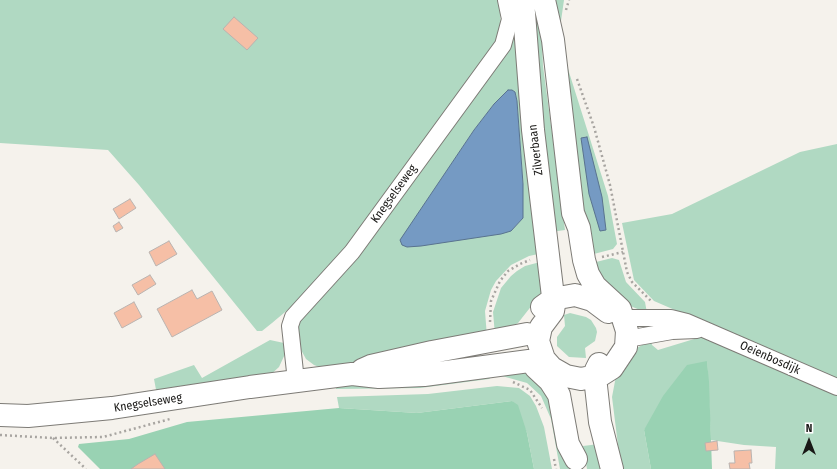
<!DOCTYPE html>
<style>
body{margin:0}
#map{position:relative;width:837px;height:469px;overflow:hidden;background:#f5f2ec;font-family:"Fira Sans Condensed",sans-serif}
canvas{display:block}
.north{position:absolute;left:789px;top:421px;width:40px;height:40px;-webkit-text-stroke:3px #fff;paint-order:stroke;rotate:0deg;font-size:11px;font-weight:700;line-height:16px;text-align:center;color:#191816}
.north::after{content:'';display:block;margin:auto;width:14px;height:18px;background:#191816;clip-path:polygon(50% 0,100% 100%,50% 72%,0 100%)}
</style>
<div id="map">
<canvas width="837" height="469"></canvas>
<div class="north">N</div>
</div>
<script>
const context = document.querySelector('canvas').getContext('2d');
context.lineJoin = 'round';
function fillPath(path, color) {
  context.fillStyle = color;
  context.fill(path, 'evenodd');
}
function shape(rows) {
  const path = new Path2D();
  for (const r of rows) {
    path.moveTo(r[0], r[1]);
    for (let i = 2; i < r.length; i += 2) path.lineTo(r[i], r[i + 1]);
  }
  return path;
}
function stroke(path, color, width, dash) {
  context.strokeStyle = color;
  context.lineWidth = width;
  context.lineCap = dash ? 'butt' : 'round';
  context.setLineDash(dash || []);
  context.stroke(path);
}
function drawText(font, color, halo, rows, align = 'center') {
  context.font = font + ' "Fira Sans Condensed",sans-serif';
  context.lineWidth = 3.5;
  context.setLineDash([]);
  context.textBaseline = 'middle';
  context.strokeStyle = halo;
  context.fillStyle = color;
  for (const [text, x, y, turn = 0] of rows) {
    context.save();
    context.translate(x, y);
    context.rotate((+turn || 0) * Math.PI / 180);
    context.textAlign = isNaN(turn) ? turn : align;
    if (halo) context.strokeText(text, 0, 0);
    context.fillText(text, 0, 0);
    context.restore();
  }
}
fillPath(shape([
 [0,0,499,0,501,25,495,50,355,239,309,292,272,323,262,331,257,331,139,185,108,150,0,143],
 [540,0,543,66,565,230,551,232,529,5],
 [549,0,564,0,560,28,563,53,608,196,617,244,613,249,590,255],
 [514,24,543,253,529,256,511,265,496,281,491,290,485,311,487,337,372,361,322,368,314,365,306,359,300,348,297,325,303,314,382,223,499,64,506,52],
 [508,90,515,92,517,101,523,184,523,218,511,231,410,226,474,130,494,104],
 [837,144,837,380,654,301,634,280,622,223,672,214,800,152],
 [612,258,619,260,626,282,645,302,647,313,628,305,605,284,592,263],
 [544,261,544,287,540,295,518,323,495,335,493,312,501,288,511,276,517,271,525,266],
 [570,313,586,317,591,320,596,328,597,332,595,341,585,348,586,358,569,357,557,346,557,337,565,326,564,315],
 [704,336,837,395,837,469,775,469,776,447,744,445,711,440,707,361,644,430,651,469,621,469,612,397,616,376,635,349,651,340,652,345,658,350],
 [270,340,284,343,285,354,279,367,267,378,157,395,154,379,194,365,202,378],
 [521,372,527,373,545,387,563,439,569,469,560,469,551,419,541,396,527,383,502,376],
 [493,376,489,379,420,388,336,389,334,383],
 [497,386,519,388,530,396,536,406,544,427,552,469,534,469,527,433,512,401,417,413,339,408,337,397,428,394],
 [599,444,603,469,587,469,583,446]
]), '#b0d9c2');
fillPath(shape([
 [707,361,709,382,712,469,651,469,644,430,663,396,687,365],
 [512,401,518,405,527,433,534,469,100,469,78,447,79,444,129,439,187,422,339,408,417,413]
]), '#99d2b3');
const water = shape([
 [508,90,512,90,515,92,517,101,523,184,523,218,511,231,501,234,421,246,407,247,402,245,400,240,474,130,494,104,508,90],
 [587,137,602,197,606,230,600,231,589,194,581,138,587,137]
]);
fillPath(water, '#759ac3');
stroke(water, '#59738f', 1);
const building = shape([
 [234,17,258,38,247,50,223,29,234,17],
 [130,199,136,208,119,219,113,209,130,199],
 [119,222,123,228,116,232,113,226,119,222],
 [169,241,177,254,156,266,149,252,169,241],
 [150,275,156,284,138,295,132,285,150,275],
 [192,290,197,299,212,291,222,310,172,337,157,309,192,290],
 [134,302,142,317,122,328,114,313,134,302],
 [717,441,718,450,706,451,705,443,717,441],
 [751,450,752,463,749,463,750,469,730,469,729,463,735,463,734,451,751,450],
 [155,454,165,469,131,469,138,464,155,454]
]);
fillPath(building, '#f6bfa6');
stroke(building, '#b9b3b0', 1);
const street = shape([
 [625,318,671,318,687,322,837,387],
 [627,339,672,331,697,330],
 [296,381,290,326,293,317,352,252,503,45,510,19,506,0]
]);
const secondary = shape([
 [523,0,533,130,554,305,553,311,541,327,538,341,544,359,552,368,566,376,581,379,601,375,612,368,626,347,627,331,620,309,595,286,588,274,584,260,579,228,573,213,553,40,544,0],
 [542,307,553,299,575,295,592,300,608,312],
 [599,364,596,370,595,377,600,422,612,469],
 [536,368,550,381,559,395,568,444,576,459],
 [362,370,371,366,432,352,527,334],
 [0,415,28,416,112,408,250,387,352,374,379,377,424,375,544,359]
]);
stroke(street, '#7d7b76', 18);
stroke(secondary, '#7d7b76', 24);
stroke(shape([
 [566,10,569,0],
 [577,79,594,127,610,185,627,272,632,282,652,302],
 [602,257,623,252],
 [490,322,491,301,500,281,508,271,520,264,530,260],
 [513,382,530,390,542,408],
 [0,435,53,438,103,437,170,419],
 [53,438,86,469],
 [554,459,556,469]
]), '#a8a5a1', 2.5, [2, 3]);
stroke(street, '#fff', 16);
stroke(secondary, '#fff', 22);
drawText('12px', '#191816', '#fff', [
 ["Zilverbaan",536,150,-97],
 ["Knegselseweg",394,194,-54],
 ["Oeienbosdijk",770,358,24],
 ["Knegselseweg",148,403,-9]
]);
</script>
